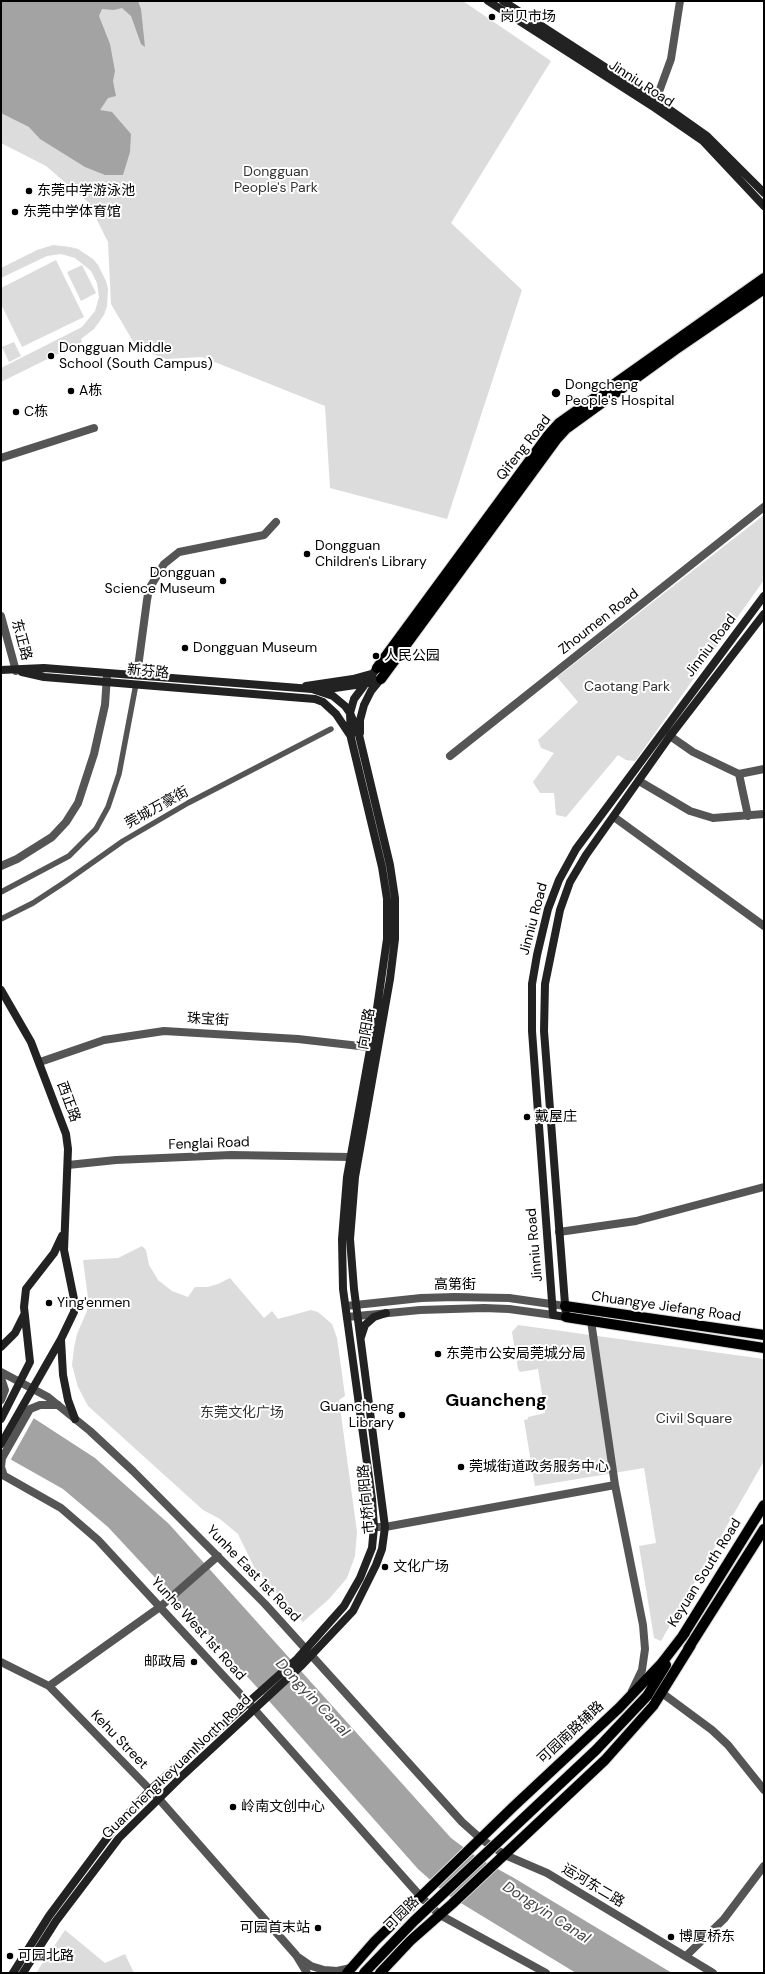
<!DOCTYPE html>
<meta charset="utf-8">
<style>
body{margin:0}
#map{position:relative;width:765px;height:1974px;overflow:hidden;background:#fff;font-family:"DM Sans",sans-serif}
canvas{display:block}
.frame{position:absolute;inset:0;border:2px solid #000;pointer-events:none}
</style>
<div id="map">
<canvas width="765" height="1974"></canvas>
<div class="frame"></div>
</div>
<script>
const context = document.querySelector('canvas').getContext('2d');
context.lineJoin = 'round';
function fillPath(path, color) {
  context.fillStyle = color;
  context.fill(path, 'evenodd');
}
function shape(rows) {
  const path = new Path2D();
  for (const r of rows) {
    path.moveTo(r[0], r[1]);
    for (let i = 2; i < r.length; i += 2) path.lineTo(r[i], r[i + 1]);
  }
  return path;
}
function stroke(path, color, width, dash) {
  context.strokeStyle = color;
  context.lineWidth = width;
  context.lineCap = dash ? 'butt' : 'round';
  context.setLineDash(dash || []);
  context.stroke(path);
}
function drawText(font, color, halo, rows, align = 'center') {
  context.font = font + ' "DM Sans","Noto Sans SC",sans-serif';
  context.lineWidth = 4;
  context.setLineDash([]);
  context.textBaseline = 'middle';
  context.strokeStyle = halo;
  context.fillStyle = color;
  for (const [text, x, y, turn = 0] of rows) {
    context.save();
    context.translate(x, y);
    context.rotate((+turn || 0) * Math.PI / 180);
    context.textAlign = isNaN(turn) ? turn : align;
    if (halo) context.strokeText(text, 0, 0);
    context.fillText(text, 0, 0);
    context.restore();
  }
}
fillPath(shape([
 [1,1,463,1,551,61,451,223,522,290,447,519,330,488,325,406,202,357,166,359,137,348,111,304,108,242,88,202,46,166,1,143],
 [53,245,70,247,78,249,93,259,98,265,106,281,108,289,107,306,104,315,94,329,81,339,82,342,1,382,1,368,82,327,95,311,99,297,97,283,91,271,75,258,61,254,47,256,1,278,1,268,37,250],
 [56,260,84,317,22,347,1,304,1,288],
 [82,265,96,293,81,301,67,272],
 [14,342,21,356,9,362,2,347],
 [764,515,764,580,635,761,626,760,618,755,566,817,556,815,554,793,540,793,533,782,554,753,541,748,538,740,578,702,557,677],
 [142,1246,146,1250,149,1265,158,1280,172,1291,188,1297,195,1287,207,1287,218,1284,230,1278,264,1318,272,1311,278,1319,311,1310,318,1312,332,1324,337,1338,345,1396,339,1400,357,1532,355,1556,347,1578,329,1599,303,1622,256,1571,238,1534,220,1519,203,1510,88,1406,78,1387,72,1365,74,1348,77,1334,87,1311,88,1298,83,1260,118,1258],
 [518,1325,764,1359,764,1461,661,1641,654,1638,639,1546,656,1543,644,1468,535,1486,524,1420,528,1419,528,1417,545,1413,538,1369,520,1372,518,1369,512,1332],
 [65,1930,105,1963,125,1954,134,1973,36,1973]
]), '#dcdcdc');
fillPath(shape([
 [1,1,138,1,141,9,145,47,141,44,131,16,122,8,114,10,102,9,99,16,110,44,115,71,113,81,116,96,108,98,100,110,112,112,131,134,130,152,123,175,105,175,85,167,40,139,29,127,1,113],
 [15,1406,95,1458,169,1524,451,1838,478,1858,514,1878,672,1973,576,1973,446,1894,418,1869,254,1684,108,1527,63,1489,1,1454]
]), '#a3a3a3');
fillPath(shape([
 [1,1396,35,1416,10,1461,1,1456]
]), '#fff');
const primary = shape([
 [377,668,549,434,559,423,764,278],
 [381,679,556,440,566,429,675,350,764,289],
 [565,1306,764,1335],
 [566,1317,764,1348],
 [682,1637,764,1505],
 [688,1649,764,1529],
 [647,1696,666,1665],
 [347,1973,375,1941,513,1807,619,1708,661,1664,685,1633],
 [380,1973,410,1941,452,1904,605,1760,653,1706,691,1645]
]);
stroke(primary, '#dbdbdb', 12);
stroke(shape([
 [1,892,69,856,96,829,108,807,119,774,136,684],
 [1,919,33,903,65,882,123,841,188,803,331,729]
]), '#555', 5.5);
stroke(shape([
 [1,458,94,428],
 [137,675,147,600,149,589,164,564,179,552,264,535,276,522],
 [670,736,693,752,739,774,764,769],
 [450,756,764,507],
 [739,774,748,816],
 [639,781,690,811,713,818,764,814],
 [614,817,764,926],
 [1,866,17,859,52,837,66,822,78,803,94,754,105,705,107,676],
 [559,1232,636,1221,764,1187],
 [346,1306,421,1298,455,1297,509,1298,565,1306],
 [347,1317,420,1310,484,1308,509,1309,553,1315],
 [591,1321,615,1485,643,1625,645,1649,642,1670,632,1691],
 [374,1527,385,1527,615,1485],
 [662,1693,712,1730,728,1745,764,1790],
 [686,1956,724,1919,764,1866]
]), '#555', 8);
stroke(shape([
 [656,100,671,59,680,1],
 [1,616,16,671],
 [40,1062,104,1040,164,1031,298,1039,377,1048],
 [68,1165,116,1160,231,1155,350,1157],
 [1,1372,48,1397,90,1431,133,1471,265,1604,462,1822,481,1839,505,1855,547,1873,713,1973],
 [1,1378,5,1390,1,1400],
 [1,1474,61,1508,98,1540,254,1709,421,1897,440,1915,546,1973],
 [4,1476,1,1467,2,1458,30,1409,40,1405,58,1405],
 [1,1662,49,1686,159,1799,296,1955,307,1973],
 [49,1686,160,1607,218,1556],
 [298,1957,311,1966,324,1970,337,1971,351,1968]
]), '#555', 8);
stroke(shape([
 [488,1,655,108,703,141,764,206],
 [503,1,656,100,707,136,764,193],
 [764,596,576,849,559,880,548,909,537,955,532,984,532,1031,553,1315,566,1317,544,1031,545,984,560,910,570,882,586,855,670,736,764,614],
 [1,670,44,668,312,689,333,696,345,706,350,713,359,735,390,865,395,898,395,939,390,979,355,1177,350,1239,354,1289,385,1527,382,1549,376,1565,353,1611,302,1665,182,1776,119,1838,56,1921,23,1973],
 [22,672,44,677,315,699,323,702,336,714,350,735],
 [306,686,353,679,371,674],
 [321,690,369,683,381,679],
 [360,733,360,720,364,705,371,691,380,680],
 [1,990,31,1042,66,1134,68,1149,64,1250,75,1304,74,1312,61,1339,1,1444],
 [361,1337,365,1325,374,1317,386,1313],
 [61,1340,63,1375,68,1400,75,1419],
 [1,1347,15,1333,24,1315],
 [1,1419,30,1362,24,1307,26,1289,54,1253,62,1236],
 [13,1973,49,1916,113,1830,150,1790,297,1659,320,1633,344,1606,360,1578,372,1548,374,1527,372,1499,343,1289,342,1239,347,1177,375,1022,387,939,387,899,382,867,351,738,350,713,354,699,377,668]
]), '#222', 8);
stroke(primary, '#000', 10);
const primaryBridge = shape([
 [364,1973,414,1921,596,1750,647,1696]
]);
stroke(primaryBridge, '#dbdbdb', 12, []);
stroke(primaryBridge, '#000', 10);
for (const [x, y, r, color] of [
 [492,17,4,"#000"],
 [29,191,4,"#000"],
 [15,212,4,"#000"],
 [51,356,4,"#000"],
 [71,391,4,"#000"],
 [556,393,5,"#000"],
 [16,412,4,"#000"],
 [307,554,4,"#000"],
 [223,581,4,"#000"],
 [185,648,4,"#000"],
 [376,656,4,"#000"],
 [527,1117,4,"#000"],
 [49,1303,4,"#000"],
 [438,1354,4,"#000"],
 [402,1415,4,"#000"],
 [461,1467,4,"#000"],
 [385,1567,4,"#000"],
 [194,1662,4,"#000"],
 [233,1807,4,"#000"],
 [318,1928,4,"#000"],
 [671,1937,4,"#000"],
 [10,1956,4,"#000"]
]) {
  const dot = new Path2D();
  dot.arc(x, y, r, 0, 2 * Math.PI);
  context.fillStyle = color;
  context.fill(dot);
  stroke(dot, '#fff', 1.5);
}
drawText('14px', '#000', '#fff', [
 ["岗贝市场",500,17],
 ["东莞中学游泳池",37,191],
 ["东莞中学体育馆",23,212],
 ["Dongguan Middle",59,348],
 ["School (South Campus)",59,364],
 ["Dongcheng",565,385],
 ["People's Hospital",565,401],
 ["A栋",79,391],
 ["C栋",24,412],
 ["Dongguan",315,546],
 ["Children's Library",315,562],
 ["Dongguan",215,573,"right"],
 ["Science Museum",215,589,"right"],
 ["Dongguan Museum",193,648],
 ["人民公园",384,656],
 ["戴屋庄",535,1117],
 ["Ying'enmen",57,1303],
 ["东莞市公安局莞城分局",446,1354],
 ["Guancheng",394,1407,"right"],
 ["Library",394,1423,"right"],
 ["莞城街道政务服务中心",469,1467],
 ["文化广场",393,1567],
 ["邮政局",186,1662,"right"],
 ["岭南文创中心",241,1807],
 ["可园首末站",310,1928,"right"],
 ["博厦桥东",679,1937],
 ["可园北路",18,1956]
], 'left');
drawText('14px', '#000', '#fff', [
 ["Jinniu Road",641,84,33],
 ["Qifeng Road",524,448,-52],
 ["Zhoumen Road",599,622,-38],
 ["东正路",21,640,75],
 ["Jinniu Road",711,646,-53],
 ["新芬路",148,672,5],
 ["莞城万豪街",157,808,-29],
 ["Jinniu Road",534,919,-75],
 ["珠宝街",208,1020,3],
 ["向阳路",367,1029,-80],
 ["西正路",68,1102,70],
 ["Fenglai Road",209,1144,-2],
 ["Jinniu Road",535,1245,-95],
 ["高第街",455,1285],
 ["Chuangye Jiefang Road",666,1307,8],
 ["市桥向阳路",367,1499,-95],
 ["Keyuan South Road",705,1573,-58],
 ["Yunhe East 1st Road",253,1574,46],
 ["Yunhe West 1st Road",198,1629,48],
 ["可园南路辅路",571,1733,-43],
 ["Kehu Street",119,1740,46],
 ["Guancheng keyuan North Road",177,1767,-44],
 ["运河东二路",593,1886,31],
 ["可园路",402,1914,-44]
]);
drawText('14px', '#333', '#fff', [
 ["Dongguan",276,172],
 ["People's Park",276,188],
 ["Caotang Park",627,687],
 ["东莞文化广场",242,1413],
 ["Civil Square",694,1419]
]);
drawText('italic 15px', '#444', '#fff', [
 ["Dongyin Canal",312,1698,47],
 ["Dongyin Canal",546,1913,33]
]);
drawText('bold 18px', '#000', '#fff', [
 ["Guancheng",496,1401]
]);
</script>
